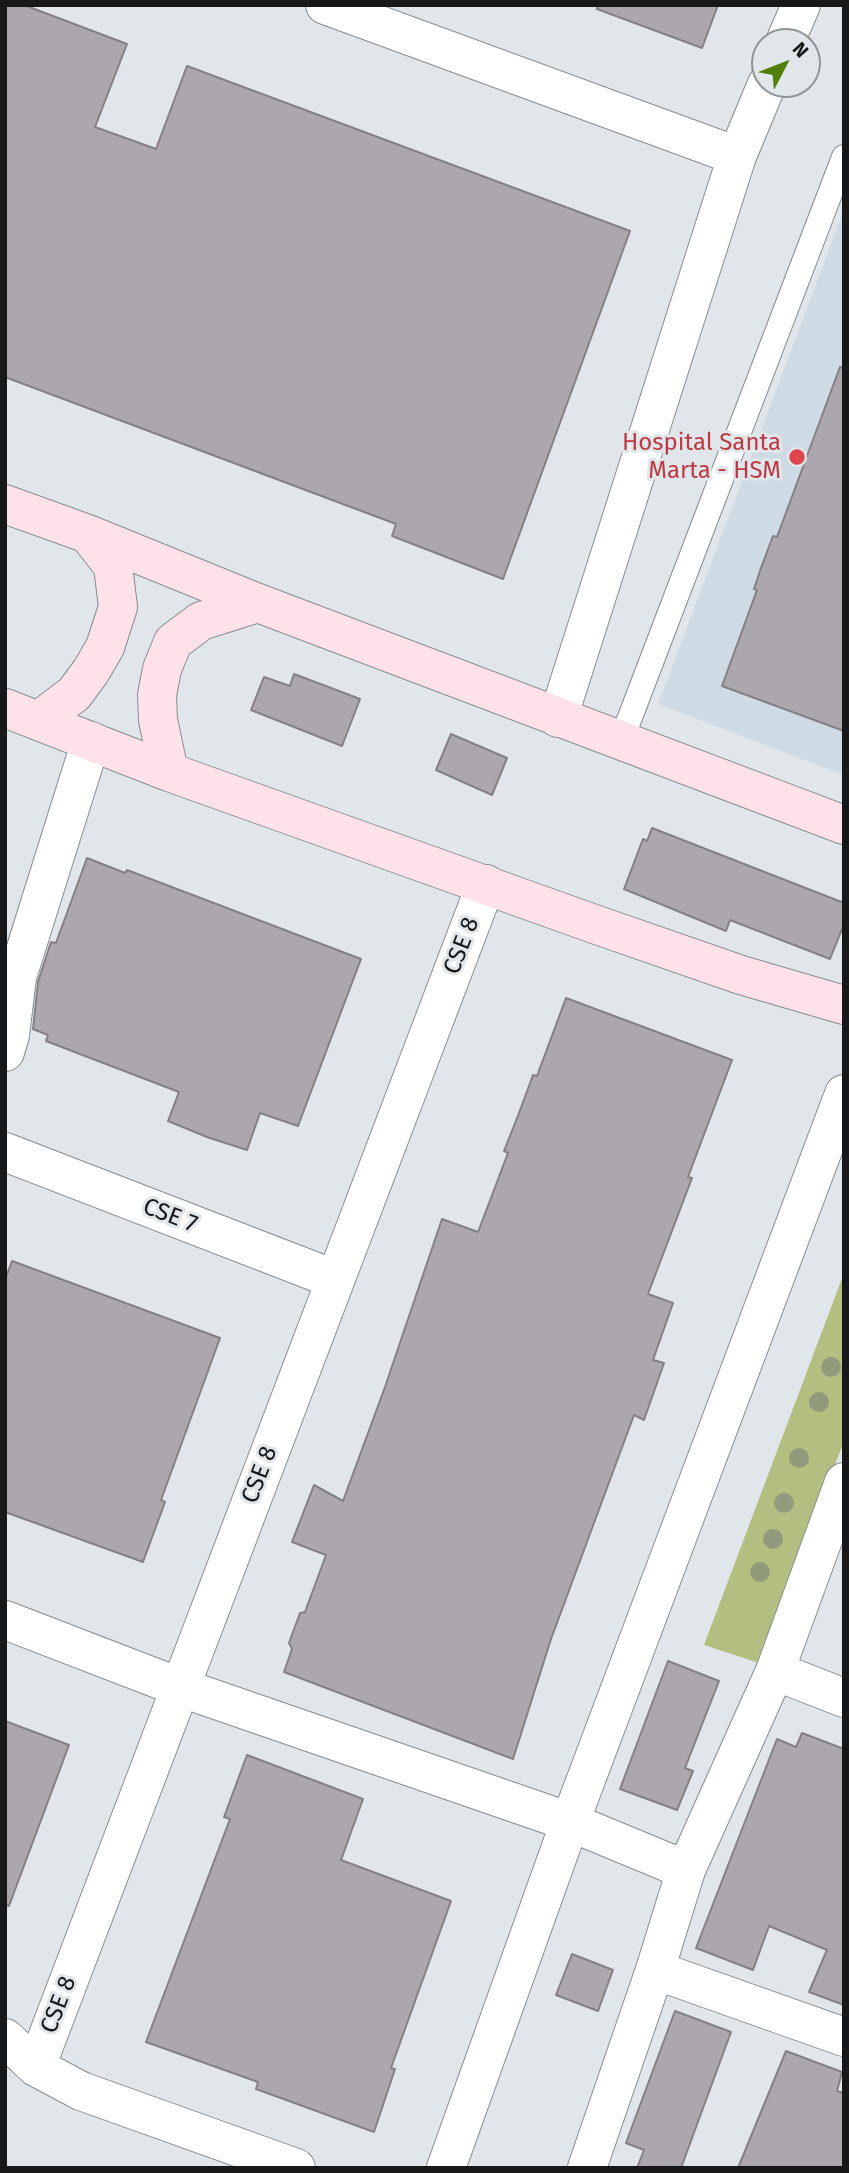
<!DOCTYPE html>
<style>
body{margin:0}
#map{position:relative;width:849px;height:2173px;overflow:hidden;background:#e0e6ea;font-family:"Fira Sans",sans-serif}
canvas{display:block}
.frame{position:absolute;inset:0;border:7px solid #161819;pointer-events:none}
.north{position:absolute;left:751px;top:28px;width:70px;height:70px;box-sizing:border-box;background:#e0e6ea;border:2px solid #8f9496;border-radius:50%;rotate:48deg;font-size:19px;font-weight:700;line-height:28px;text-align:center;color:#161819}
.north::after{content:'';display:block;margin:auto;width:24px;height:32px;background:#527f09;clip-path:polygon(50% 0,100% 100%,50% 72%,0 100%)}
</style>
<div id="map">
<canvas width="849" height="2173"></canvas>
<div class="frame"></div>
<div class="north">N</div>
</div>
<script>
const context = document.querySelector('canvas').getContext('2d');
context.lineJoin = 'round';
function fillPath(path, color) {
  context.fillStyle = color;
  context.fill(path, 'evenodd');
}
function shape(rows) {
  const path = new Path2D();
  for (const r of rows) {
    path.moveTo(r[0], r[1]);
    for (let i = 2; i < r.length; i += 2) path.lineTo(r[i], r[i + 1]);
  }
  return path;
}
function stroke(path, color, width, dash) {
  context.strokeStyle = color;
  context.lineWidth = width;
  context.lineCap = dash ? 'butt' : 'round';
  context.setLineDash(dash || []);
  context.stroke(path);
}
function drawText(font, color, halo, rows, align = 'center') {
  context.font = font + ' "Fira Sans",sans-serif';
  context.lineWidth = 6;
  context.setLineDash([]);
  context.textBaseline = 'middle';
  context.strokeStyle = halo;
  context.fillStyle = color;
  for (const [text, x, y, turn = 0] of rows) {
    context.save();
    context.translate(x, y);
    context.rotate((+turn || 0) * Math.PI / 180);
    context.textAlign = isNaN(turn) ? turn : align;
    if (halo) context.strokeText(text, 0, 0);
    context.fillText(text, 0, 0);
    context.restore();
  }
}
fillPath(shape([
 [844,210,844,775,658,704]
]), '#cfdbe4');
fillPath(shape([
 [844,1273,844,1441,759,1663,704,1645]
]), '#b2bf81');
const building = shape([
 [5,5,24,5,127,44,95,127,156,149,187,66,630,231,503,579,392,536,396,524,5,377,5,5],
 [597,5,718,5,702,48,597,9,597,5],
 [840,367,844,368,844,731,722,686,757,590,754,589,761,568,773,536,777,537,840,367],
 [294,674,360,699,342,746,251,710,264,677,290,686,294,674],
 [451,734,507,758,492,795,436,770,451,734],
 [652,828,844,903,844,924,830,959,730,920,726,931,624,889,643,839,647,841,652,828],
 [87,858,125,873,127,870,361,959,298,1126,260,1113,247,1150,207,1137,168,1121,179,1092,46,1041,48,1035,33,1029,38,982,51,942,56,943,87,858],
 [566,998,732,1060,688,1177,692,1178,648,1294,673,1303,653,1360,664,1363,644,1420,634,1415,551,1639,513,1759,284,1672,292,1649,289,1643,300,1613,305,1612,326,1555,292,1542,314,1485,343,1501,385,1387,442,1219,478,1232,508,1153,504,1151,519,1113,533,1075,537,1076,566,998],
 [12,1261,220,1338,161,1500,165,1502,143,1562,5,1512,5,1280,12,1261],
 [668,1661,719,1681,685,1768,693,1771,677,1810,620,1789,668,1661],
 [5,1721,69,1745,9,1906,5,1905,5,1721],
 [802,1733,844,1749,844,2005,809,1992,827,1950,769,1926,753,1970,696,1948,777,1739,796,1747,802,1733],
 [247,1755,363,1799,341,1860,451,1901,391,2068,395,2069,374,2132,256,2089,258,2082,146,2042,230,1819,224,1817,247,1755],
 [572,1954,613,1970,598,2011,556,1995,572,1954],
 [675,2011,731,2032,681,2168,637,2168,644,2150,626,2143,675,2011],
 [786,2051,842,2072,837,2091,844,2093,844,2168,738,2168,786,2051]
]);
fillPath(building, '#aba7ac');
stroke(building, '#848085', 2);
const lane = shape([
 [621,741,844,157]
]);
const street = shape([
 [325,5,737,156],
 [785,42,801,5],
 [558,718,737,156,767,84],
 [5,1052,10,1035,17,977,91,741],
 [5,1152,334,1279],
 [5,1620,179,1687,570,1822,686,1870],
 [775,1671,844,1698],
 [655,1970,844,2037],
 [5,2038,36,2067,81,2091,296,2168],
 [36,2067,486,884],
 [446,2168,570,1822,844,1094],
 [587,2168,655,1970,686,1870,775,1671,844,1482]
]);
const secondary = shape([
 [5,504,88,534,258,603,844,825],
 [5,708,169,772,597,925,741,975,844,1005],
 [38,721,74,694,91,671,105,647,118,607,113,566,88,534],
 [169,772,158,720,157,695,162,669,173,642,201,621,258,603]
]);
stroke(lane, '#878c90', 26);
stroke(street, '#878c90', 40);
stroke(secondary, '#878c90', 40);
stroke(lane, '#fff', 24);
stroke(street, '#fff', 38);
stroke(secondary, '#ffe2e9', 38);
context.fillStyle = '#929a7c';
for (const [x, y] of [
 [831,1367],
 [819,1402],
 [799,1458],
 [784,1503],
 [773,1539],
 [760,1572]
]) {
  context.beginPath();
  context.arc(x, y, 10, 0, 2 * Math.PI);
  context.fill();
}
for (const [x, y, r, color] of [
 [797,457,9,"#e0444e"]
]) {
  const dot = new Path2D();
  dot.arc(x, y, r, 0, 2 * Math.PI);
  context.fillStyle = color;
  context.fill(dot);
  stroke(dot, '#e0e6ea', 2.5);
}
drawText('24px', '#be3a42', '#e0e6ea', [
 ["Hospital Santa",781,443],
 ["Marta - HSM",781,471]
], 'right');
drawText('24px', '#161819', '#e0e6ea', [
 ["CSE 8",462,946,-69],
 ["CSE 7",170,1216,21],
 ["CSE 8",260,1475,-69],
 ["CSE 8",59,2005,-69]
]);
</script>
